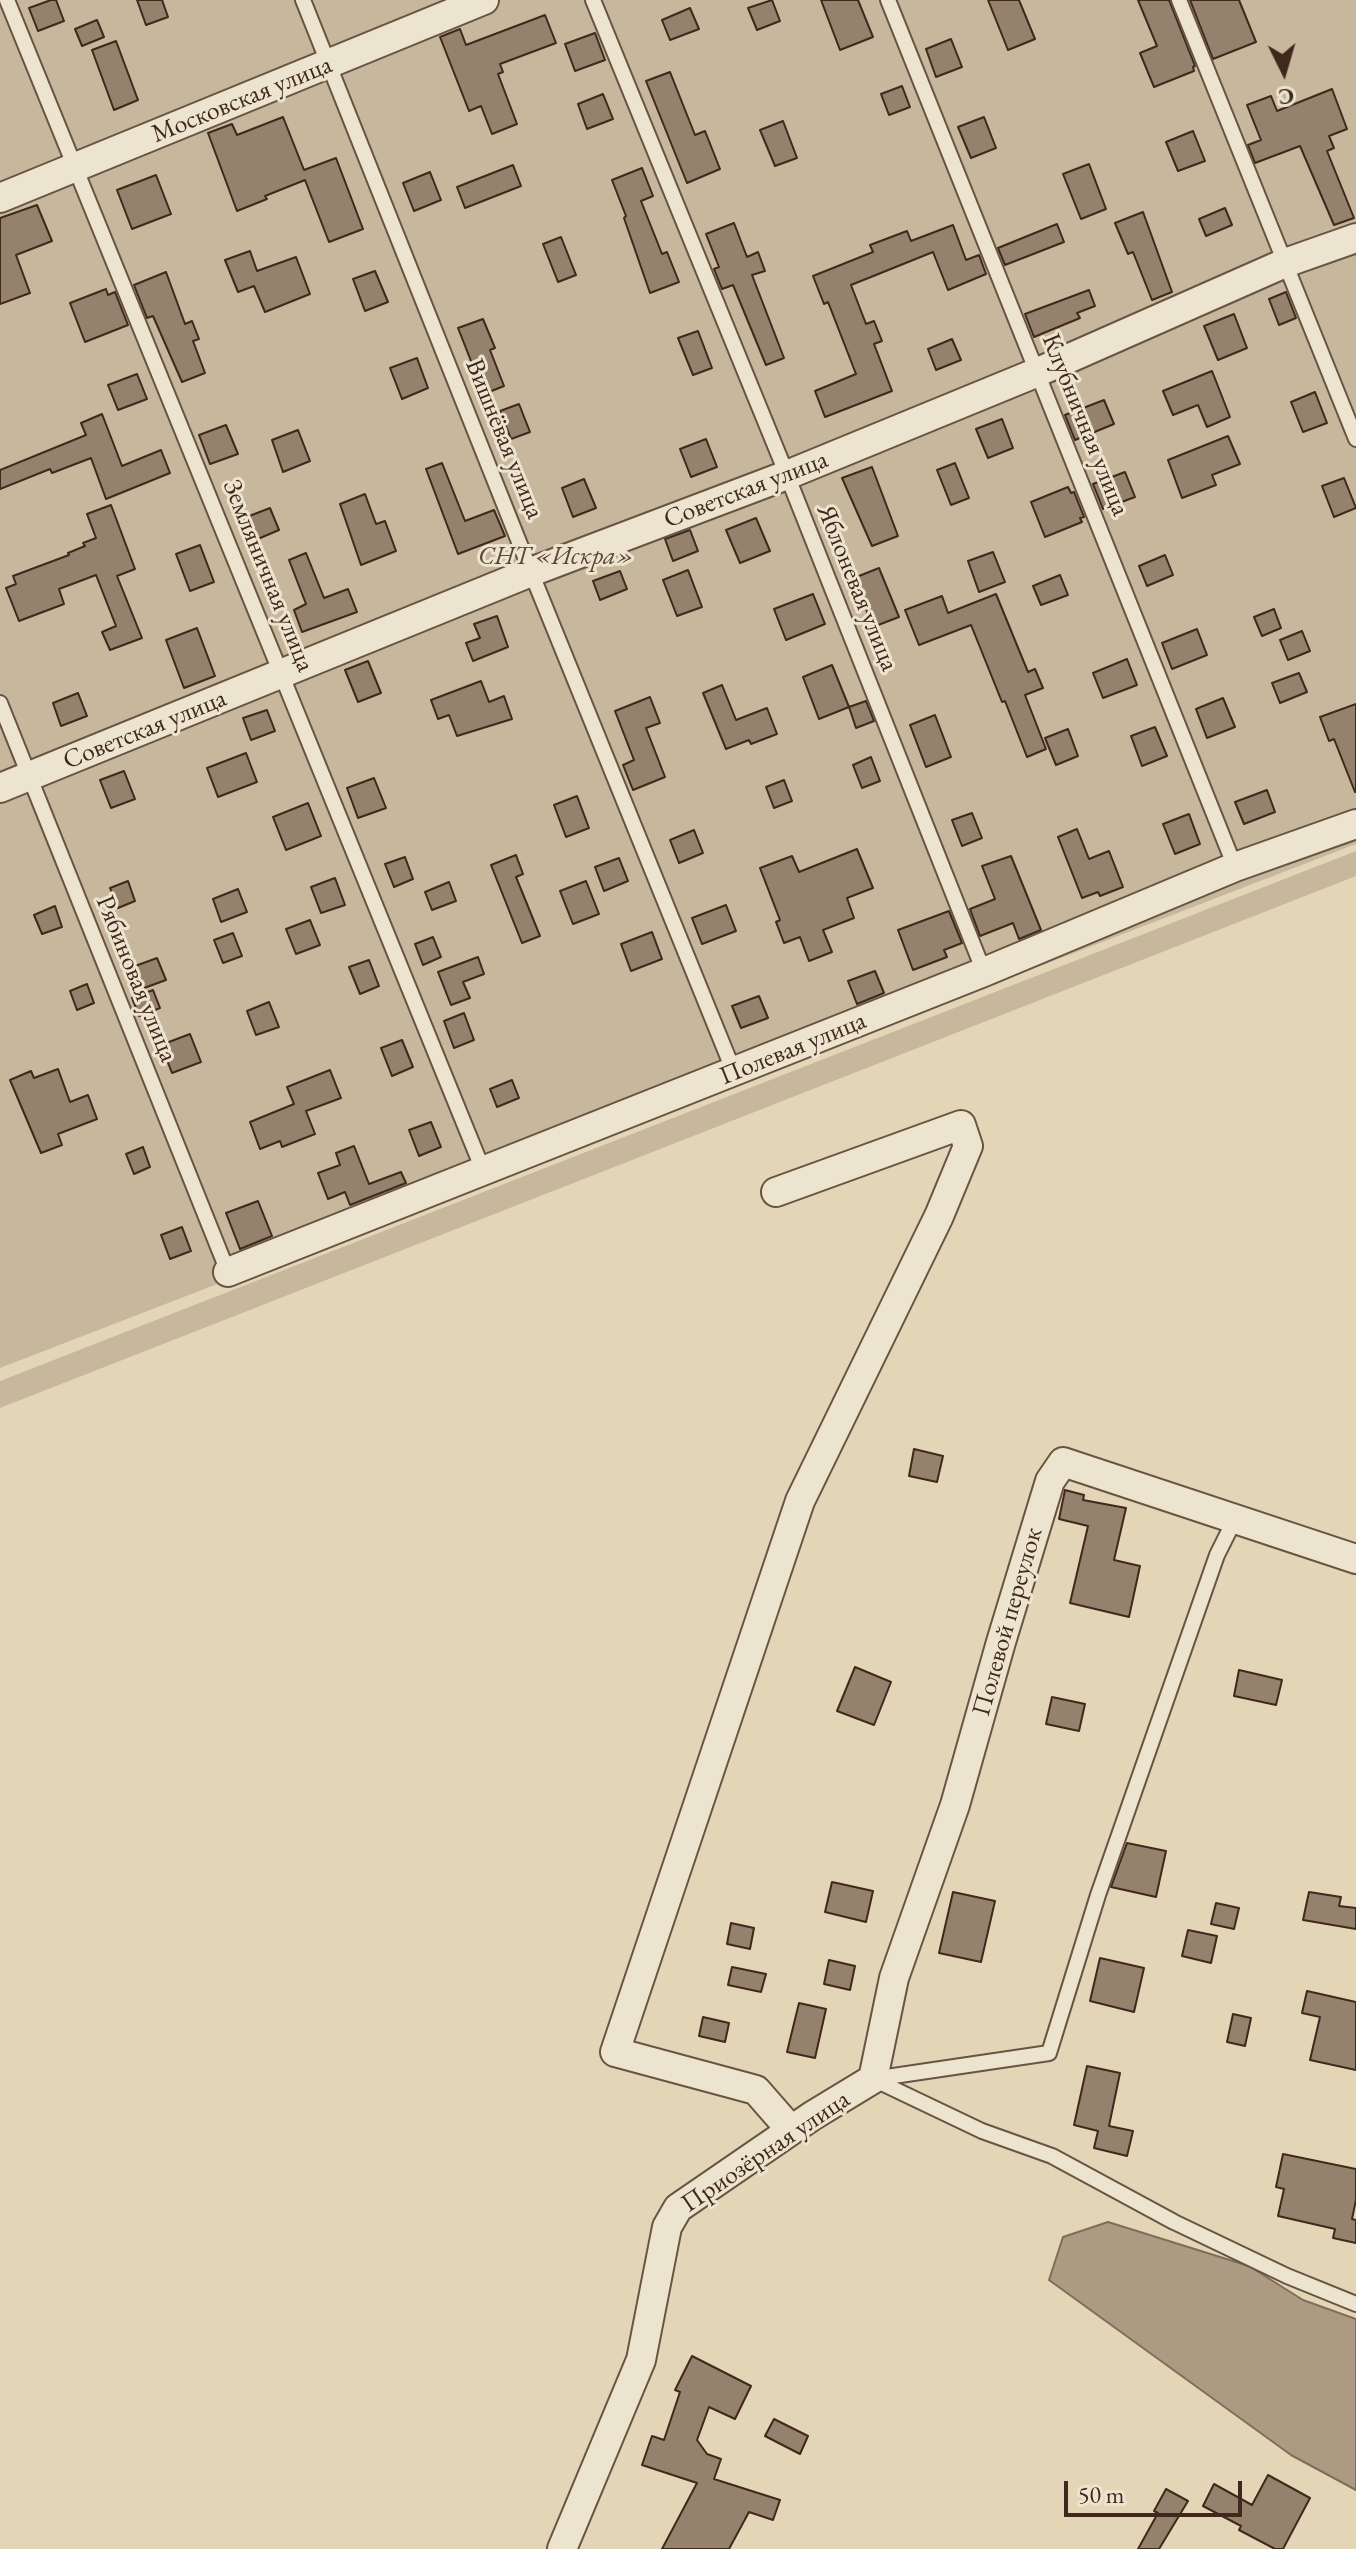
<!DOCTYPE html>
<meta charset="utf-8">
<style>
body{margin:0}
#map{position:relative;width:1356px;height:2549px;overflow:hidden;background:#e3d6b7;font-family:"EB Garamond",serif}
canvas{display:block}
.north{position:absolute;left:1244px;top:32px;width:80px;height:80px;-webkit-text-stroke:6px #ede4d0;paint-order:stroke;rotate:175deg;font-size:22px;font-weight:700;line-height:32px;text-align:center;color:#40281c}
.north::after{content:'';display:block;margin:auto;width:28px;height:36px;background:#40281c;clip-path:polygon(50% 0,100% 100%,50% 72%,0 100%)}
.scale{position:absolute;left:1064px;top:2481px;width:178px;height:36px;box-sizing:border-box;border:4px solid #40281c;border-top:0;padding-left:10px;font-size:24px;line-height:28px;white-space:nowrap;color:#40281c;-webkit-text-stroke:6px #ede4d0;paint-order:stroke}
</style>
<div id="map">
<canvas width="1356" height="2549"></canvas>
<div class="north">С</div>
<div class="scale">50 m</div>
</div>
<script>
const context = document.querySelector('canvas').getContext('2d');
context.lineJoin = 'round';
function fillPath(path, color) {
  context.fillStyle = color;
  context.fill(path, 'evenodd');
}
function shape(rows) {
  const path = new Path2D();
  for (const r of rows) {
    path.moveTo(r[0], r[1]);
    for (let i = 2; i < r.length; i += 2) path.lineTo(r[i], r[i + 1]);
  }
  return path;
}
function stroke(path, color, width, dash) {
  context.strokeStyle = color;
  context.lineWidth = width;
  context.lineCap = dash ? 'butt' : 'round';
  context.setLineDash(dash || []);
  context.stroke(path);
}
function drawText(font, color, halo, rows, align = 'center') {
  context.font = font + ' "EB Garamond",serif';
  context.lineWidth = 6;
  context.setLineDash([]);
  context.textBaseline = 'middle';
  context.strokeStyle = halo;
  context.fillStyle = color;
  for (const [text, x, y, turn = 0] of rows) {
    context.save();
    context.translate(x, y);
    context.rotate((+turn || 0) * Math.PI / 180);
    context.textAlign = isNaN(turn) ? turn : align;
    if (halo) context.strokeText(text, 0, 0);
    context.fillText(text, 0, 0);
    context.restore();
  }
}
fillPath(shape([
 [0,0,1356,0,1356,844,0,1368],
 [1356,851,1356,876,0,1408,0,1381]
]), '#c7b89d');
const water = shape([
 [1108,2222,1249,2266,1303,2300,1356,2319,1356,2490,1291,2455,1049,2280,1063,2237,1108,2222]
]);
fillPath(water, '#ac9b82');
stroke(water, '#816d59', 2);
const building = shape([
 [51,0,56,0,64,21,38,31,29,8,51,0],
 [137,0,162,0,168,17,146,25,137,0],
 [772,0,780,21,757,30,748,8,772,0],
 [821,0,858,0,873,37,840,50,821,0],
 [988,0,1019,0,1035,39,1008,50,988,0],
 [1138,0,1169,0,1195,66,1193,67,1194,71,1154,87,1140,53,1157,46,1138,0],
 [1190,0,1239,0,1256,42,1213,59,1190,0],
 [690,8,699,29,670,40,662,20,690,8],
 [545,15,556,43,500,64,503,72,498,74,517,124,492,134,481,106,469,111,440,37,460,29,466,45,545,15],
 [97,20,104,37,82,46,75,29,97,20],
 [595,33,605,60,575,71,565,44,595,33],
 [951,39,962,67,936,77,926,49,951,39],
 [116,41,138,100,114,110,92,50,116,41],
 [670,72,695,135,705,131,720,169,687,183,646,81,670,72],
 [902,86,910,107,889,115,881,94,902,86],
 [1332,89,1347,129,1329,136,1334,148,1327,151,1354,218,1334,225,1300,146,1255,163,1248,145,1261,140,1247,105,1271,96,1277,111,1332,89],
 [603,94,613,119,587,129,578,104,603,94],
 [283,117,304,170,336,158,363,229,329,242,305,180,265,196,267,199,237,211,208,133,232,124,237,135,283,117],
 [984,117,996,148,971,158,958,127,984,117],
 [783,121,797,158,775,166,760,130,783,121],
 [1193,131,1205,161,1178,171,1166,142,1193,131],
 [1089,164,1106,209,1081,219,1063,174,1089,164],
 [513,165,521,186,465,208,457,187,513,165],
 [642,168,653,196,641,201,662,254,667,252,679,282,650,293,624,218,626,216,612,180,642,168],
 [430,172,441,200,414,211,403,183,430,172],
 [156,175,171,214,132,229,117,190,156,175],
 [37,205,52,241,16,255,30,293,0,304,0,218,37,205],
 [1225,208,1232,225,1206,236,1199,219,1225,208],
 [1143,212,1172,292,1152,300,1133,252,1128,254,1115,223,1143,212],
 [734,223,747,257,758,252,765,271,752,275,784,358,766,365,733,285,722,289,714,269,719,267,706,234,734,223],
 [1057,224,1064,242,1005,265,998,248,1057,224],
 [953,225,966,260,979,255,986,274,948,290,933,252,851,285,866,324,874,321,882,341,874,344,892,391,825,417,815,391,856,374,828,302,824,304,813,276,873,252,870,245,907,231,911,241,953,225],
 [561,237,576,275,558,282,543,244,561,237],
 [250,251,257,271,296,257,310,294,265,312,254,286,238,292,225,260,250,251],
 [375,271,388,302,365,311,353,279,375,271],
 [166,272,185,324,192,321,199,339,193,341,205,373,182,382,153,316,147,318,134,285,166,272],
 [106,289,108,295,115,292,128,325,85,342,70,303,106,289],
 [1089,290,1095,306,1077,313,1080,318,1034,337,1025,314,1089,290],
 [1286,292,1296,318,1279,325,1269,299,1286,292],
 [1234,314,1247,348,1218,360,1204,326,1234,314],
 [483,319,495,348,490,350,504,386,484,394,458,328,483,319],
 [698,331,712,368,693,375,678,338,698,331],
 [952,339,961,360,936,370,928,349,952,339],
 [417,358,428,388,402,399,390,368,417,358],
 [1212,371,1230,417,1207,427,1198,405,1173,415,1163,391,1212,371],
 [137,374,147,399,118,410,108,385,137,374],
 [1315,392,1327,423,1303,432,1291,402,1315,392],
 [1104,400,1114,424,1075,440,1065,415,1104,400],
 [519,404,530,432,511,439,500,411,519,404],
 [102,414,122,466,161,450,170,473,106,499,91,458,52,473,50,469,0,489,0,470,86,435,81,423,102,414],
 [1002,419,1013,448,988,458,976,429,1002,419],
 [226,425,238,454,210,464,199,435,226,425],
 [298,430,310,461,283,472,272,440,298,430],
 [1228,436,1240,464,1212,475,1216,485,1182,498,1168,460,1228,436],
 [706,439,717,467,691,477,680,449,706,439],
 [442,463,465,521,494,510,505,536,458,554,426,469,442,463],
 [955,463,969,498,951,505,937,470,955,463],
 [872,467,898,536,872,546,842,478,872,467],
 [1125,472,1135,497,1103,509,1093,484,1125,472],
 [1344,478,1356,508,1334,517,1322,486,1344,478],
 [584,479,596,508,573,517,562,488,584,479],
 [1068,487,1071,493,1074,492,1084,517,1080,518,1082,522,1045,537,1031,502,1068,487],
 [365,494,376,524,385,521,396,551,361,565,340,504,365,494],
 [111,505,135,569,117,576,142,638,110,650,102,632,116,626,96,575,59,589,64,604,19,621,6,588,16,584,13,576,69,555,68,553,85,546,83,543,96,538,87,514,111,505],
 [270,508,279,530,253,541,244,518,270,508],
 [756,518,770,551,740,563,726,530,756,518],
 [690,530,698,551,673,561,665,539,690,530],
 [200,545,214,582,190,591,176,554,200,545],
 [993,552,1005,582,979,592,968,561,993,552],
 [306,553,324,598,348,589,357,612,302,632,294,610,306,604,289,560,306,553],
 [1165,555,1173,575,1147,586,1139,566,1165,555],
 [879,568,899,617,873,627,854,578,879,568],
 [688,570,702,607,677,616,663,580,688,570],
 [620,571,627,589,600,600,593,581,620,571],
 [1060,575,1068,595,1041,605,1033,586,1060,575],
 [813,594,825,624,786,640,774,609,813,594],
 [996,594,1028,672,1035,669,1043,688,1025,695,1046,749,1027,757,1005,701,1002,702,971,625,919,645,905,610,942,596,948,613,996,594],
 [1274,609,1281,628,1262,636,1254,617,1274,609],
 [497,616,508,647,473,661,466,643,480,638,474,624,497,616],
 [197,628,215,676,184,688,166,640,197,628],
 [1197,629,1207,655,1172,669,1162,643,1197,629],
 [1302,631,1310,651,1288,660,1280,640,1302,631],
 [1127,659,1137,685,1103,698,1093,673,1127,659],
 [368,661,381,693,358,702,345,670,368,661],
 [832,665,849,707,819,719,803,677,832,665],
 [1299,673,1307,692,1280,703,1272,683,1299,673],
 [481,681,489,702,504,696,512,719,457,736,449,715,438,719,431,700,481,681],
 [722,685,736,720,767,708,777,734,751,744,749,740,726,749,703,693,722,685],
 [78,693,87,716,61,726,53,703,78,693],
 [650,697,660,723,646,728,665,777,633,790,623,765,634,760,615,711,650,697],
 [1223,698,1235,727,1207,738,1196,709,1223,698],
 [866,701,874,721,856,728,849,707,866,701],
 [1356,704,1356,792,1355,792,1334,739,1329,741,1320,717,1356,704],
 [267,710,275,731,251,740,243,718,267,710],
 [935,715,951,757,926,767,910,725,935,715],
 [1155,727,1167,756,1142,766,1131,736,1155,727],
 [1068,729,1078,756,1056,765,1045,738,1068,729],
 [246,753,257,782,218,797,207,768,246,753],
 [871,757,880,781,862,788,853,765,871,757],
 [124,771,135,799,111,808,100,780,124,771],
 [374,778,386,808,358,818,347,788,374,778],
 [784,780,792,801,774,808,766,787,784,780],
 [1267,790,1275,812,1244,824,1235,802,1267,790],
 [577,796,589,828,566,837,554,805,577,796],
 [308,803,321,836,286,850,273,817,308,803],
 [972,813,982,838,962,846,952,820,972,813],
 [1189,814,1200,844,1175,854,1163,824,1189,814],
 [1077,829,1089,859,1109,851,1123,887,1100,896,1098,892,1082,898,1058,837,1077,829],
 [694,830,703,853,679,863,670,840,694,830],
 [857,849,873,888,847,898,854,918,823,930,832,952,809,961,800,937,784,943,776,922,780,920,760,868,792,856,799,872,857,849],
 [516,855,523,874,516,877,540,936,522,943,491,865,516,855],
 [1011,856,1041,930,1019,939,1013,923,980,936,970,909,995,899,982,866,1011,856],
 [405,857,413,879,394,887,385,864,405,857],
 [619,858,628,881,604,891,595,867,619,858],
 [335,878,345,905,321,913,311,887,335,878],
 [128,881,135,901,118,908,110,888,128,881],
 [586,881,599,914,573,924,560,891,586,881],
 [449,882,456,901,432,910,425,892,449,882],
 [238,889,247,912,221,922,213,899,238,889],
 [726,905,736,931,702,944,692,918,726,905],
 [55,906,62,927,42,934,34,915,55,906],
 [949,911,962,943,944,950,947,957,913,970,898,930,949,911],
 [310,920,320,945,296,954,286,929,310,920],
 [652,932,662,959,631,971,621,944,652,932],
 [233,933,242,956,223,963,214,940,233,933],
 [433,937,441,957,423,965,415,944,433,937],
 [478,957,484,974,463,982,470,998,451,1005,438,972,478,957],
 [157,958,166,980,136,991,127,969,157,958],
 [369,960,379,986,360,994,349,967,369,960],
 [875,971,884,993,857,1004,848,981,875,971],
 [87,984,94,1003,77,1010,70,991,87,984],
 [153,990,160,1008,139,1016,132,998,153,990],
 [759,996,768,1018,741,1028,732,1006,759,996],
 [269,1002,279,1027,256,1035,247,1011,269,1002],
 [464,1013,474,1040,454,1048,444,1021,464,1013],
 [190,1034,201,1062,172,1073,161,1045,190,1034],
 [402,1040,413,1067,392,1076,381,1048,402,1040],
 [58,1069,70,1102,88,1095,97,1119,58,1134,62,1145,41,1153,10,1080,31,1071,34,1078,58,1069],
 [330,1070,341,1098,306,1111,315,1134,282,1147,280,1141,260,1149,250,1122,294,1104,287,1087,330,1070],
 [512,1080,519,1098,497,1107,490,1089,512,1080],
 [431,1122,441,1147,419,1156,409,1130,431,1122],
 [354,1146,369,1184,401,1172,406,1183,350,1205,345,1192,328,1199,318,1173,340,1165,336,1153,354,1146],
 [143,1147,150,1167,134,1174,126,1154,143,1147],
 [258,1201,272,1236,240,1249,226,1213,258,1201],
 [182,1227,191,1251,170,1259,161,1235,182,1227],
 [914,1449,943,1456,937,1482,909,1476,914,1449],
 [1065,1490,1084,1495,1083,1500,1126,1508,1114,1560,1140,1566,1129,1617,1070,1603,1088,1526,1059,1519,1065,1490],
 [855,1667,891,1682,874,1725,837,1711,855,1667],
 [1239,1670,1282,1680,1276,1705,1234,1696,1239,1670],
 [1052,1697,1085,1704,1079,1731,1046,1724,1052,1697],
 [1127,1843,1166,1851,1156,1897,1111,1887,1127,1843],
 [832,1882,873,1891,866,1922,825,1912,832,1882],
 [953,1892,995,1901,981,1962,939,1953,953,1892],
 [1309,1892,1341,1897,1339,1906,1356,1908,1356,1929,1303,1920,1309,1892],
 [1216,1903,1239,1908,1234,1929,1211,1924,1216,1903],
 [731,1923,754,1928,750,1949,727,1944,731,1923],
 [1188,1930,1217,1936,1211,1963,1182,1956,1188,1930],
 [1100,1958,1144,1968,1134,2012,1090,2001,1100,1958],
 [829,1960,855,1966,850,1990,824,1984,829,1960],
 [732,1967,766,1974,761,1992,728,1985,732,1967],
 [1307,1991,1356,2002,1356,2070,1310,2060,1320,2017,1302,2013,1307,1991],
 [799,2003,826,2009,815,2058,787,2052,799,2003],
 [1233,2014,1251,2018,1245,2046,1227,2042,1233,2014],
 [703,2017,729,2023,725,2042,699,2036,703,2017],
 [1087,2066,1120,2073,1109,2126,1133,2131,1127,2156,1094,2148,1098,2131,1074,2125,1087,2066],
 [1283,2154,1356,2169,1356,2200,1352,2219,1356,2220,1356,2243,1333,2238,1335,2229,1278,2216,1284,2189,1276,2187,1283,2154],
 [692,2356,751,2386,735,2419,709,2407,697,2440,707,2454,721,2459,714,2479,780,2500,773,2520,749,2512,729,2549,662,2549,697,2483,642,2465,652,2436,664,2440,680,2392,675,2390,692,2356],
 [774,2419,808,2436,800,2454,765,2436,774,2419],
 [1268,2475,1310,2498,1283,2549,1275,2549,1239,2530,1241,2526,1203,2506,1214,2484,1252,2505,1268,2475],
 [1166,2489,1188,2501,1159,2549,1138,2549,1158,2513,1154,2511,1166,2489]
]);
fillPath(building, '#95826d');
stroke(building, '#40281c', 2);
const lane = shape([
 [7,0,483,1170],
 [303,0,531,572,734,1072],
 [593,0,787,475,984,972],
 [888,0,1235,867],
 [1179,0,1356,439],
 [0,703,228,1272],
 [1235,1519,1217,1555,1098,1895,1049,2053,873,2079,982,2131,1052,2156,1174,2222,1287,2276,1356,2304]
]);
const street = shape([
 [0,198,484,0],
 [0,788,531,572,787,475,1038,372,1285,263,1356,238],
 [776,1192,961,1125,968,1146,939,1216,800,1501,615,2052,756,2090,791,2130],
 [228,1272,984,972,1235,867,1356,824],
 [562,2549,641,2360,667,2227,678,2208,812,2116,873,2079,894,1978,955,1805,1001,1642,1050,1481,1063,1462,1356,1559]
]);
stroke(lane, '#695443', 18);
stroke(street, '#695443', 32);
stroke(lane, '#ede4d0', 14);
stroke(street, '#ede4d0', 28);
drawText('26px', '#40281c', '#ede4d0', [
 ["Московская улица",242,100,-22],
 ["Клубничная улица",1085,425,68],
 ["Вишнёвая улица",504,439,68],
 ["Советская улица",746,490,-21],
 ["Земляничная улица",268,576,68],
 ["Яблоневая улица",857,588,68],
 ["Советская улица",145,730,-22],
 ["Рябиновая улица",136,979,68],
 ["Полевая улица",793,1049,-22],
 ["Полевой переулок",1008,1622,-74],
 ["Приозёрная улица",766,2152,-34]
]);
drawText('italic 26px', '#5b4536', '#ede4d0', [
 ["СНТ «Искра»",556,557]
]);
</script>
